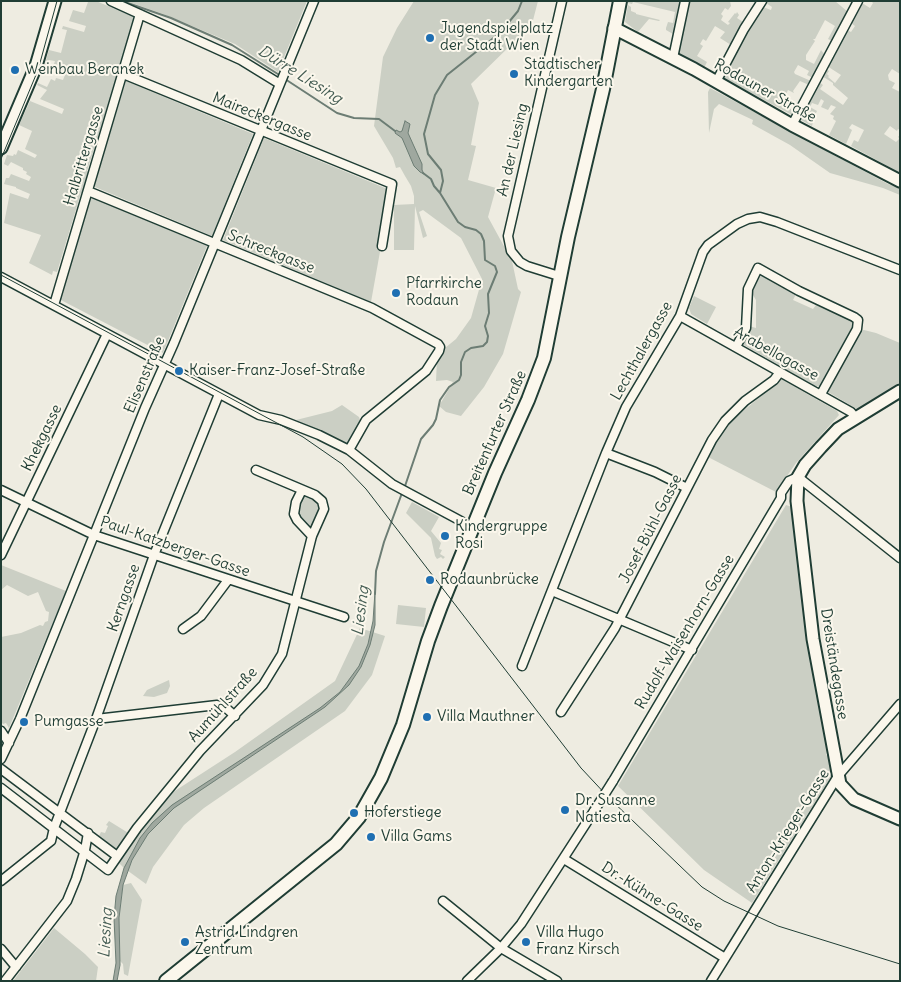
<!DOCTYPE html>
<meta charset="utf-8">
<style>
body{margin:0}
#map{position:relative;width:901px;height:982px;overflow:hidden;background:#eeece1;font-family:Delius,sans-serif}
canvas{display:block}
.frame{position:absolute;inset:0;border:2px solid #1f3d34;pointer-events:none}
</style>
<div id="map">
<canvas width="901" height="982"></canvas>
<div class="frame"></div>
</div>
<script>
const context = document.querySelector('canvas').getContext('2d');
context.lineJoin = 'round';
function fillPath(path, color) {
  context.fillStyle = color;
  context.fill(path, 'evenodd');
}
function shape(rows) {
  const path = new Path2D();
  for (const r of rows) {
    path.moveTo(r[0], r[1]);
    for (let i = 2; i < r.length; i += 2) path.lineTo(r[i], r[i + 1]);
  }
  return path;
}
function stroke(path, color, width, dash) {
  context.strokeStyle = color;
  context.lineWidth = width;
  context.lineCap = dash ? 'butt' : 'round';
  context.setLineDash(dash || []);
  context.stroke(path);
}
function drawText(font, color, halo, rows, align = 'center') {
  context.font = font + ' Delius,sans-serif';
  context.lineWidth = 4;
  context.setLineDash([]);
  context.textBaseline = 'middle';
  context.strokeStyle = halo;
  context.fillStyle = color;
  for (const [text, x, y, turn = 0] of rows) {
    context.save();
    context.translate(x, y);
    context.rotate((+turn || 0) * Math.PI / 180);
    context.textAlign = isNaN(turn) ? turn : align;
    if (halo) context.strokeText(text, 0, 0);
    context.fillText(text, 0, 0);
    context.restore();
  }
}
fillPath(shape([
 [85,1,96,1,134,17,134,19,117,72,121,74,114,97,111,96,87,171,91,173,85,194,81,193,57,272,53,271,52,275,29,263,41,235,4,223,10,193,28,199,30,194,16,188,16,187,4,184,6,178,9,178,11,174,29,181,31,177,26,174,27,172,23,170,23,168,11,162,8,166,4,164,7,155,13,156,14,154,16,155,18,150,35,158,37,155,25,149,32,131,19,125,30,101,62,114,64,109,40,99,47,90,37,85,38,83,47,87,51,79,55,81,56,78,63,80,65,75,56,72,58,65,54,64,55,61,49,60,45,71,43,70,49,50,61,53,67,30,62,29,63,26,84,32,86,26,69,21,73,10,84,13,88,2],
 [126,1,307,1,278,72,235,44,163,14],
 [414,1,538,1,531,28,517,39,471,84,479,103,471,145,476,146,468,180,496,188,488,217,512,261,518,289,521,292,503,354,484,387,461,416,446,412,439,406,453,382,447,380,436,381,437,360,445,348,456,339,471,318,482,279,461,238,423,210,419,212,427,236,423,238,415,206,414,250,394,250,394,205,414,204,414,196,411,186,405,176,400,167,396,168,393,158,374,126,383,57,397,28],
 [628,1,682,1,675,34,673,34,666,30,666,28,668,22,673,23,675,12,633,2,632,4,628,3],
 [688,1,730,1,731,6,728,10,725,8,721,14,723,16,721,20,728,25,730,23,728,22,735,13,736,14,737,12,739,15,737,18,743,22,731,45,720,38,725,32,715,26,706,41,703,39,700,44,703,46,697,56,707,62,704,68,677,53],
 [768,1,835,1,848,12,832,41,828,39,835,26,825,20,815,39,813,39,815,41,806,55,806,60,814,64,821,50,825,55,813,78,807,75,809,71,798,65,794,72,795,74,811,81,809,85,800,81,793,91,794,93,788,90,782,102,789,104,787,107,791,109,795,102,798,104,792,115,725,79,723,75,745,36,763,7,771,10,772,7,766,3],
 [871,1,900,1,900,74,892,69,888,75,889,80,895,83,892,88,900,92,900,130,898,129,897,131,890,126,884,134,896,142,899,139,898,136,900,137,900,173,851,146,854,140,858,142,864,130,852,124,849,128,852,130,846,144,829,135,836,121,833,119,834,116,830,114,836,107,831,105,828,110,821,107,824,101,821,99,818,105,812,103,810,107,817,111,814,117,807,113,805,117,813,122,812,126,799,119,819,82,823,85,820,89,843,105,848,98,833,85,833,83,822,76,826,69,829,71,827,74,829,76,828,77,835,83,841,75,827,66,847,30,851,32,855,26,851,23,862,3,870,8,873,3],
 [628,5,631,7,631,11,636,13,636,14,660,20,659,21,649,19,638,32,625,22],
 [126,81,253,134,212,236,95,187,94,185],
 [710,88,888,184,898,187,900,188,900,195,883,188,830,173,790,145,752,124,753,120,719,104,714,109,709,133,708,92],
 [264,138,385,188,387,191,378,244,381,246,371,302,223,240],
 [93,198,207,246,163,353,59,299,90,200],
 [762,275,796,294,793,300,813,309,816,305,852,320,854,324,820,386,815,386,744,345,744,338,749,326,756,328,756,300,750,290,757,279],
 [694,296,716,307,707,324,691,314,689,308],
 [864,330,876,333,900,343,900,382,857,409,828,392,860,331],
 [781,379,837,411,839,415,796,463,776,492,708,457,718,439,729,423],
 [342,405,359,417,360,420,350,440,350,444,347,445,321,431,296,420,332,411],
 [306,494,318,501,322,509,312,528,310,528,298,516,297,512,300,499,302,495],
 [412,502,439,517,431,531,441,543,439,549,442,550,440,554,445,557,443,559,441,557,437,559,435,556,431,538,406,513],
 [786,505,792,507,807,640,827,751,826,755,828,756,832,775,752,903,704,870,618,786],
 [1,565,66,591,9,728,6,723,3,724,1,722,1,637,21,633,40,625,43,626,45,622,48,621,49,612,46,611,38,592,28,596,7,585,1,590],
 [398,605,426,608,424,627,396,624],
 [360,628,385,636,372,675,345,711,204,808,184,825,153,867,146,884,124,868,115,859,167,796,235,752,335,681],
 [169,680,170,686,167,693,154,697,143,696,147,690],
 [109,821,130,834,118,850,99,836,101,832,105,833,108,826,106,825],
 [131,883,142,900,128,976,124,974,123,964,120,961,119,918,123,885],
 [54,928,85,954,98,967,96,981,13,981]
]), '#cbcfc4');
const water = shape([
 [405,121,410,124,408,133,422,164,422,170,424,174,420,172,414,166,402,138,395,133,396,130,400,132,402,131,405,121],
 [375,592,375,625,370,645,361,667,349,685,325,707,174,808,148,834,132,860,123,885,119,918,120,965,117,981,113,981,116,963,114,918,116,896,124,868,140,838,152,823,172,805,320,708,340,692,359,666,368,644,373,621,375,592]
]);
fillPath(water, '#9fa89f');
stroke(water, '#6c7d74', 1);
stroke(shape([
 [122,1,171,18,232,45,281,76],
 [285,79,337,113,354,118,379,119,395,131],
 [440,193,443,181,441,170,428,154,424,134,435,95,447,75,496,36,504,28,518,11,522,1],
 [404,489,421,439,433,425,436,419,440,400,449,387,459,380,461,375,461,362,465,352,471,348,483,346,487,342,488,336,485,326,489,313,488,294,497,272,495,266,485,260,484,241,481,234,476,230,465,227,458,222,440,193,434,186,431,179,423,173],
 [375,594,376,571,384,542,402,493]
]), '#6c7d74', 2);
const street = shape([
 [111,1,241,60,280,84],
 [673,58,685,1],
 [123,74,392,184,382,246],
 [716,82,744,29,762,1],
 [792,125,858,1],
 [88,191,372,308,438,344,440,347,439,351,426,371,366,420,349,450],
 [559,276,527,266,520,262,511,251,508,236,562,1],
 [1,277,259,415,281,420,319,435,349,450,392,484,472,527],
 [54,305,140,14],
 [680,316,851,412,856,418],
 [736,347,746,328,748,289,758,268,799,291,854,317,858,320,857,329,821,394],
 [606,453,655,472,687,488],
 [1,490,94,535,344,617],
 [302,490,296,502,294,514,297,520,312,536],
 [1,555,107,334],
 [552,591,692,650],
 [183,629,201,616,228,580],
 [522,666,606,453,626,407,680,316,703,252,708,245,737,224,748,219,760,217,777,222,900,270],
 [561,712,615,628,712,440,725,421,745,401,774,380,780,372],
 [96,719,217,705,226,708,235,716],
 [1,731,9,743],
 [1,759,20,719,145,408,174,343,314,1],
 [1,769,117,856],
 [613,781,781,498,781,493,789,481,798,477,900,558],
 [1,788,108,870,137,828,200,751,263,685,282,654,312,536,324,509,322,501,315,495,256,470],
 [564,859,725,958],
 [1,881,51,841,54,828,96,719,154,555,219,394],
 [443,901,501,948,557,981],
 [1,949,16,967],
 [5,981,67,901,76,879,85,850,88,833],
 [467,981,501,948,521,924,594,811],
 [711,981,838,776,900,704]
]);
const secondary = shape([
 [614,28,694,69,792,125,900,181],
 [1,148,36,66,55,1],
 [900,391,838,429,821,447,805,465,798,477,797,501,813,639,840,784,854,799,900,819]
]);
const primary = shape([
 [166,981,336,844,359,817,381,778,403,725,428,641,441,606,495,473,528,400,544,358,568,237,603,89,620,1]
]);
stroke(street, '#1f3d34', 11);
stroke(secondary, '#1f3d34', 15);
stroke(primary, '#1f3d34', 16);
stroke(street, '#fbf7ec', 8);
stroke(secondary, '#fbf7ec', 11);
stroke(primary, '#fbf7ec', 12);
stroke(shape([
 [1,159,38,70,57,1],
 [1,275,303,437,342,464,366,489,581,768,609,798,702,887,724,901,778,926,900,964]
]), '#1f3d34', 1);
const streetBridge = shape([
 [594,811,613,781]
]);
stroke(streetBridge, '#1f3d34', 11, []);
stroke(streetBridge, '#fbf7ec', 8);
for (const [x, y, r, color] of [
 [430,38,5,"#1f6fb2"],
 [15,70,5,"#1f6fb2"],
 [514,74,5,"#1f6fb2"],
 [396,293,5,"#1f6fb2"],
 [179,371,5,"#1f6fb2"],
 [445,536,5,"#1f6fb2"],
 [430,580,5,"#1f6fb2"],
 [427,717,5,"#1f6fb2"],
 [24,722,5,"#1f6fb2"],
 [565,810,5,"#1f6fb2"],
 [354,813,5,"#1f6fb2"],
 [371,837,5,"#1f6fb2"],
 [185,942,5,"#1f6fb2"],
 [526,942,5,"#1f6fb2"]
]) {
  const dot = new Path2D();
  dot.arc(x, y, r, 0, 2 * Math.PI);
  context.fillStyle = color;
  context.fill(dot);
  stroke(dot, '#fbf7ec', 2);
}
drawText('15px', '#1f3d34', '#fbf7ec', [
 ["Jugendspielplatz",440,29],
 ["der Stadt Wien",440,46],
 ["Städtischer",524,65],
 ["Kindergarten",524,82],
 ["Weinbau Beranek",25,70],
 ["Pfarrkirche",406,284],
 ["Rodaun",406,301],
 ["Kaiser-Franz-Josef-Straße",189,371],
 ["Kindergruppe",455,527],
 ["Rosi",455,544],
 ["Rodaunbrücke",440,580],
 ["Villa Mauthner",437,717],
 ["Pumgasse",34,722],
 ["Dr. Susanne",575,801],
 ["Natiesta",575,818],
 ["Hoferstiege",364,813],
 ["Villa Gams",381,837],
 ["Astrid Lindgren",195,933],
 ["Zentrum",195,950],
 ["Villa Hugo",536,933],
 ["Franz Kirsch",536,950]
], 'left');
drawText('15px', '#1f3d34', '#fbf7ec', [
 ["Rodauner Straße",765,91,29],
 ["Maireckergasse",262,117,22],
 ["An der Liesing",513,150,-77],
 ["Halbrittergasse",84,156,-73],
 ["Schreckgasse",271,252,22],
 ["Lechthalergasse",642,351,-61],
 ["Arabellagasse",776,354,29],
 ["Elisenstraße",145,375,-67],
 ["Breitenfurter Straße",495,433,-66],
 ["Khekgasse",42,438,-64],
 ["Josef-Bühl-Gasse",651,529,-63],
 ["Paul-Katzberger-Gasse",175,547,19],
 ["Kerngasse",124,598,-71],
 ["Rudolf-Waisenhorn-Gasse",685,632,-59],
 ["Dreiständegasse",834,664,81],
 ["Aumühlstraße",223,705,-48],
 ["Anton-Krieger-Gasse",788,831,-58],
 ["Dr.-Kühne-Gasse",652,897,32]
]);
drawText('italic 16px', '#455d54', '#fbf7ec', [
 ["Dürre Liesing",300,75,32],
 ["Liesing",361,611,-83],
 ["Liesing",106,933,-87]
]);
</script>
